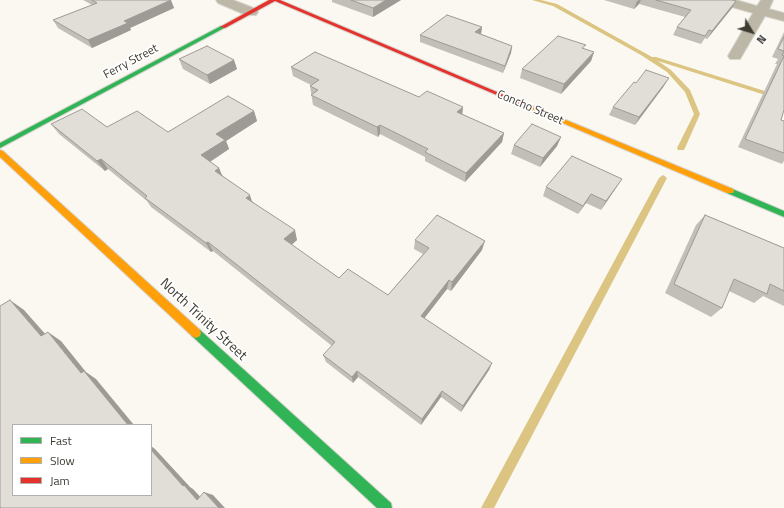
<!DOCTYPE html>
<style>
body{margin:0}
#map{position:relative;width:784px;height:508px;overflow:hidden;background:#faf8f1;font-family:"Titillium Web",sans-serif}
canvas{display:block}
.legend{position:absolute;left:12px;top:424px;width:140px;height:72px;box-sizing:border-box;background:#fff;border:1px solid #b1b0ad;margin:0;padding:5px 7px;list-style:none;font-size:12px;color:#3d3a32}
.legend li{display:flex;align-items:center;gap:8px;height:20px}
.legend b{width:20px;border:1px solid #b1b0ad}
.north{position:absolute;left:732px;top:12px;width:40px;height:40px;-webkit-text-stroke:3px #fff;paint-order:stroke;rotate:128deg;font-size:11px;font-weight:700;line-height:16px;text-align:center;color:#3d3a32}
.north::after{content:'';display:block;margin:auto;width:14px;height:18px;background:#3d3a32;clip-path:polygon(50% 0,100% 100%,50% 72%,0 100%)}
</style>
<div id="map">
<canvas width="784" height="508"></canvas>
<ul class="legend">
<li><b style="height:5px;background:#30b455"></b>Fast</li>
<li><b style="height:5px;background:#ff9f0a"></b>Slow</li>
<li><b style="height:5px;background:#e5322d"></b>Jam</li>
</ul>
<div class="north">N</div>
</div>
<script>
const context = document.querySelector('canvas').getContext('2d');
context.lineJoin = 'round';
function shape(rows) {
  const path = new Path2D();
  for (const r of rows) {
    path.moveTo(r[0], r[1]);
    for (let i = 2; i < r.length; i += 2) path.lineTo(r[i], r[i + 1]);
  }
  return path;
}
function fillPath(path, color) {
  context.fillStyle = color;
  context.fill(path, 'evenodd');
}
function stroke(path, color, width, dash) {
  context.strokeStyle = color;
  context.lineWidth = width;
  context.lineCap = dash ? 'butt' : 'round';
  context.setLineDash(dash || []);
  context.stroke(path);
}
function drawText(font, color, halo, rows, align = 'center') {
  context.font = font + ' "Titillium Web",sans-serif';
  context.lineWidth = 3.5;
  context.setLineDash([]);
  context.textBaseline = 'middle';
  context.strokeStyle = halo;
  context.fillStyle = color;
  for (const [text, x, y, turn = 0] of rows) {
    context.save();
    context.translate(x, y);
    context.rotate((+turn || 0) * Math.PI / 180);
    context.textAlign = isNaN(turn) ? turn : align;
    if (halo) context.strokeText(text, 0, 0);
    context.fillText(text, 0, 0);
    context.restore();
  }
}
fillPath(shape([
 [532,0,541,0,557,4,652,57,656,57,784,97,784,101,658,61,671,70,690,90,700,114,685,148,684,150,678,150,677,148,694,114,685,92,667,72,641,55,553,6,532,0],
 [663,175,667,178,494,508,481,508,659,178,663,175]
]), '#dcc582');
const street = shape([
 [216,0,233,0,256,9,258,12,256,15,246,15,218,3,216,0],
 [716,0,736,0,757,6,761,0,773,0,769,9,784,13,784,21,765,16,740,59,730,59,728,56,753,13,718,3,716,0]
]);
const fast = shape([
 [221,26,226,27,0,148,0,143,221,26],
 [730,188,784,211,784,217,727,193,726,191,727,189,730,188],
 [196,328,200,330,391,503,392,508,377,508,192,336,191,333,192,330,196,328]
]);
const slow = shape([
 [520,101,733,189,734,191,733,193,727,193,518,104,518,102,520,101],
 [0,150,3,151,200,330,201,333,200,336,196,338,192,336,0,157,0,150]
]);
const jam = shape([
 [269,0,280,0,523,103,522,104,518,104,275,1,225,28,220,27,269,0]
]);
stroke(street, '#d7d5cf', 2);
stroke(fast, '#d7d5cf', 2);
stroke(slow, '#d7d5cf', 2);
stroke(jam, '#d7d5cf', 2);
fillPath(street, '#bcb7a6');
fillPath(fast, '#30b455');
fillPath(slow, '#ff9f0a');
fillPath(jam, '#e5322d');
fillPath(shape([
 [83,0,170,0,174,8,130,28,131,30,92,48,58,28,53,20,92,5],
 [332,0,401,0,373,17,332,2],
 [604,0,732,0,736,1,732,8,707,39,705,38,701,44,673,35,677,27,685,17,639,4,634,9],
 [482,27,481,34,512,46,511,53,503,73,420,42,420,35],
 [784,32,784,110,781,120,784,121,784,161,782,164,738,147,777,64,775,64,778,59,772,57],
 [585,49,594,52,591,61,561,94,520,78,522,69],
 [179,59,234,60,237,69,210,84,183,69],
 [291,67,419,97,463,107,462,114,504,133,502,142,465,182,425,161,425,157,380,134,378,137,313,105,310,86,311,85,293,76],
 [636,83,664,86,635,125,609,115,613,107],
 [254,111,257,121,226,141,229,149,210,162,219,168,222,175,297,240,291,245,339,278,388,295,423,254,414,249,415,240,482,250,451,291,447,289,424,318,492,363,489,370,461,412,441,397,421,425,358,377,353,383,326,362,323,355,332,346,213,251,211,252,151,207,147,201,108,169,105,171,59,134,51,124,107,127,168,132],
 [561,137,557,146,540,167,511,154,514,145],
 [546,187,616,188,601,210,586,203,578,214,543,196],
 [705,215,784,248,784,306,763,296,754,303,729,291,722,308,711,317,665,293,696,225]
]), '#c2bfb9');
fillPath(shape([
 [171,0,174,8,130,28,131,30,92,48,88,40,124,21],
 [386,0,401,0,373,17,373,8],
 [639,0,641,0,639,4,634,9,637,1],
 [736,1,732,8,707,39,712,31],
 [482,27,481,34,474,39,475,32],
 [512,46,511,53,503,73,505,66],
 [594,52,591,61,561,94,564,84],
 [234,60,237,69,210,84,207,75],
 [669,78,664,86,635,125,639,117],
 [463,107,462,116,457,112],
 [254,111,257,121,226,141,229,149,205,165,201,155,216,134],
 [380,125,380,134,378,137,377,127],
 [504,133,502,142,465,182,466,173],
 [561,137,557,146,540,167,543,158],
 [101,159,108,169,105,171,97,161],
 [219,168,223,178,215,171],
 [622,179,616,188,601,210,606,201],
 [591,194,586,203,578,214,583,206],
 [250,195,253,205,246,198],
 [295,230,297,240,287,249,284,239],
 [485,241,482,250,451,291,452,282],
 [208,242,213,251,211,252,206,243],
 [449,280,447,289,420,324,421,316],
 [10,300,24,310,55,345,41,336],
 [48,332,61,341,86,372,96,379,134,425,128,425,81,373],
 [492,363,489,370,461,412,463,406],
 [357,371,358,377,353,383,352,377],
 [442,391,441,397,421,425,422,419],
 [151,446,155,449,190,487,193,489,206,503,197,500,183,486,151,450],
 [204,492,213,495,225,508,219,508]
]), '#9e9b96');
const building = shape([
 [92,0,171,0,124,21,128,23,88,40,53,20,97,3,92,0],
 [351,0,386,0,373,8,351,0],
 [656,0,732,0,736,1,712,31,709,30,705,36,677,27,691,10,656,0],
 [447,15,482,27,475,32,512,46,505,66,420,35,447,15],
 [558,36,586,45,582,48,594,52,564,84,522,69,558,36],
 [784,37,784,110,781,120,784,121,784,153,745,139,784,56,782,55,784,51,778,49,784,37],
 [207,46,234,60,207,75,179,59,207,46],
 [315,52,419,97,427,91,463,107,457,112,504,133,466,173,425,152,428,149,380,125,377,127,311,95,318,90,310,86,319,80,291,67,315,52],
 [646,70,669,78,639,117,613,107,634,82,636,83,646,70],
 [228,96,254,111,216,134,225,140,201,155,219,168,215,171,250,195,246,198,295,230,284,239,339,278,348,269,388,295,429,248,415,240,437,215,485,241,452,282,449,280,421,316,492,363,463,406,442,391,422,419,357,371,352,377,323,355,335,342,208,242,206,243,145,198,147,196,101,159,97,161,51,124,82,109,107,127,137,111,168,132,228,96],
 [532,124,561,137,543,158,514,145,532,124],
 [572,156,622,179,606,201,591,194,583,206,546,187,572,156],
 [705,215,784,248,784,291,770,284,767,294,734,279,722,308,674,284,705,215],
 [10,300,41,336,48,332,81,373,84,371,128,425,13,425,13,495,151,495,151,450,183,486,184,485,197,500,204,492,219,508,1,508,0,507,0,306,10,300]
]);
fillPath(building, '#e1ded7');
stroke(building, '#9e9b96', 1);
drawText('12px', '#3d3a32', '#fff', [
 ["Ferry Street",131,62,-28],
 ["Concho Street",530,108,23]
]);
drawText('14px', '#3d3a32', '#fff', [
 ["North Trinity Street",203,320,43]
]);
</script>
